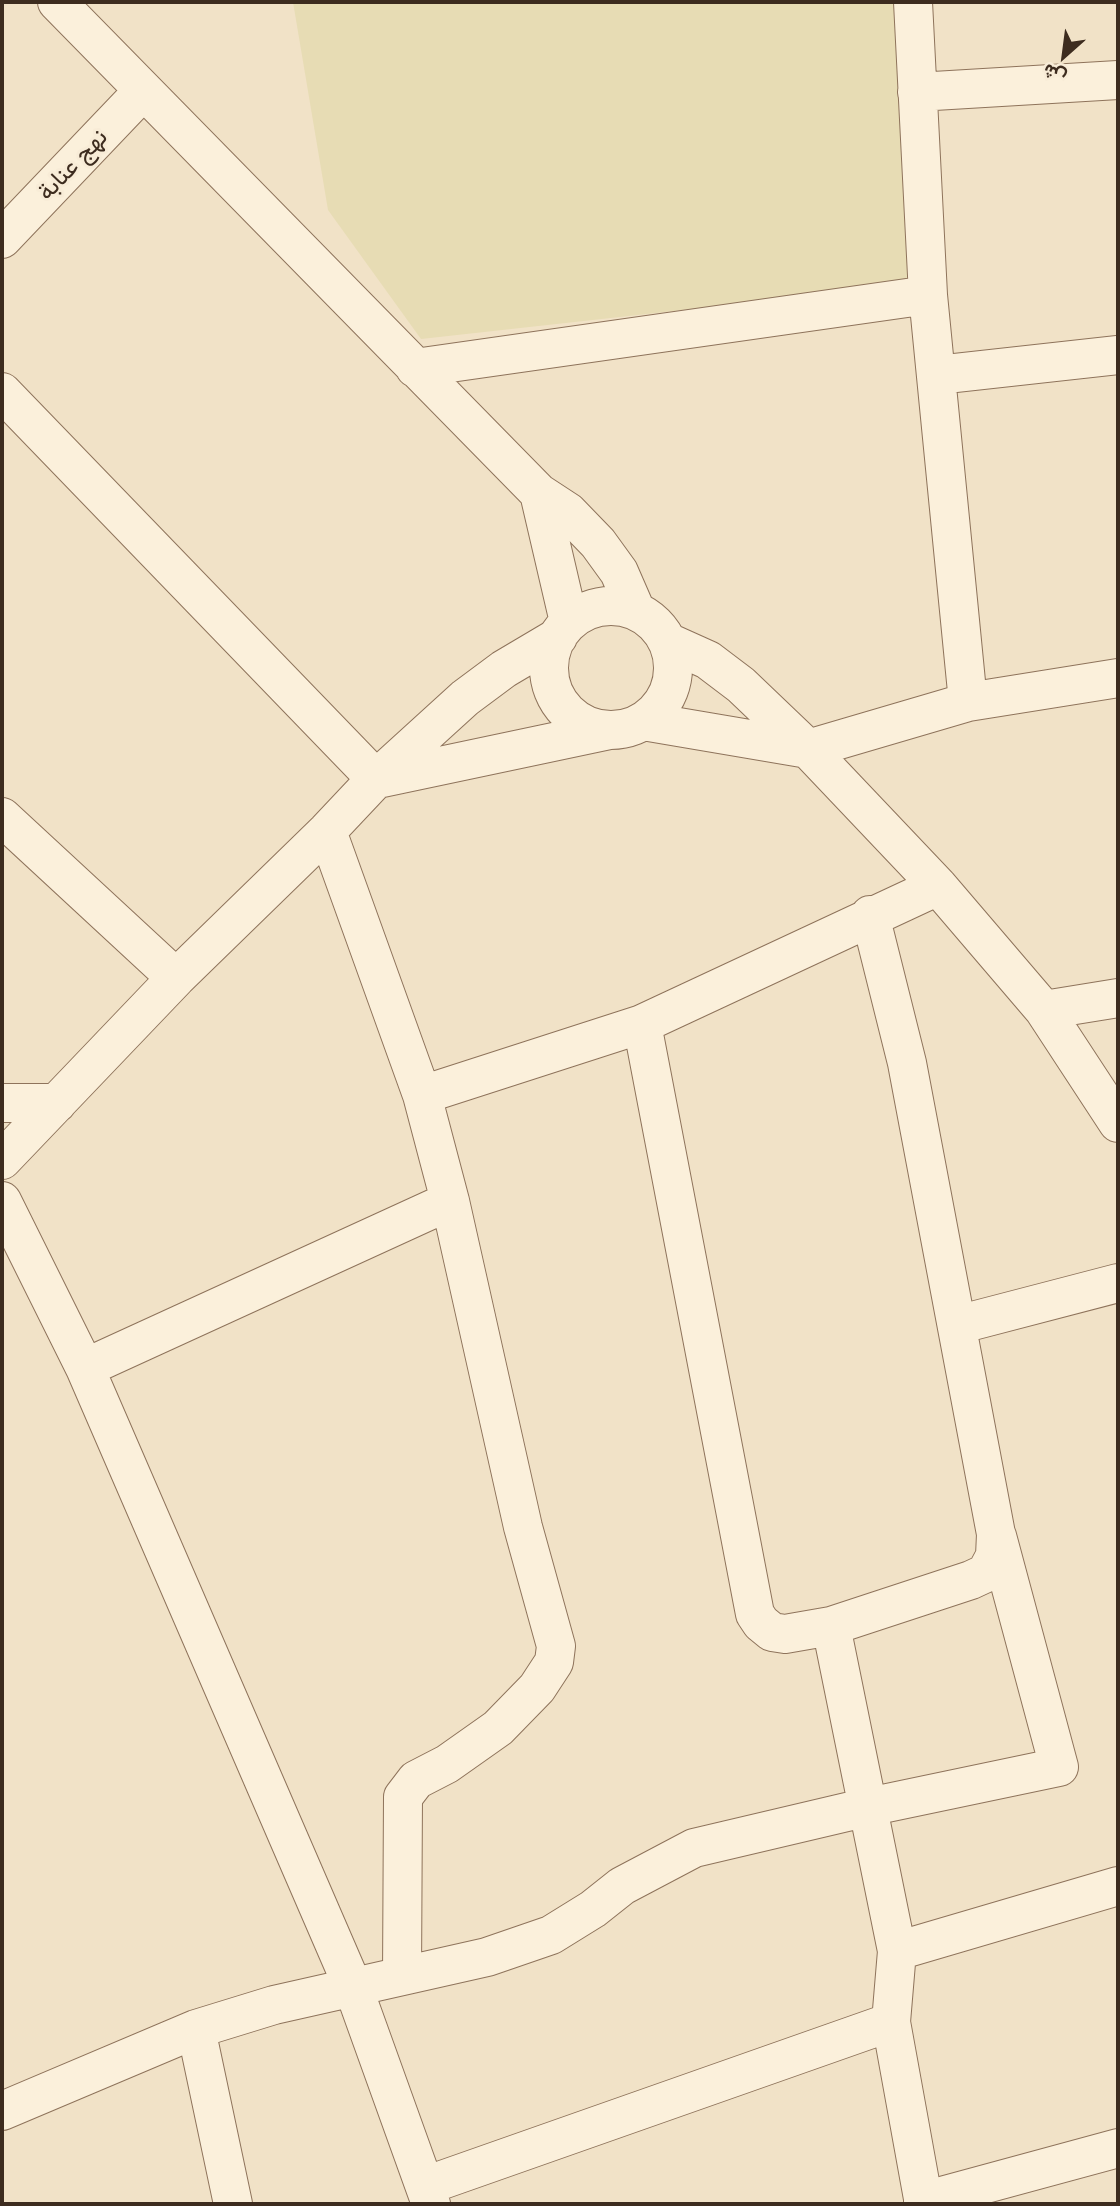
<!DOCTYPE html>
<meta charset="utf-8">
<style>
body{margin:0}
#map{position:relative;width:1120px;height:2206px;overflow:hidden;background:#f1e2c7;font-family:"Noto Serif",Vazirmatn,serif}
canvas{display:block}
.frame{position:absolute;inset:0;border:4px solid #3d2c1f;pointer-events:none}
.north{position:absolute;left:1029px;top:21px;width:70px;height:70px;-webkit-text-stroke:5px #f8ecd7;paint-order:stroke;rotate:208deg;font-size:19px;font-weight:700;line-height:28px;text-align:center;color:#3d2c1f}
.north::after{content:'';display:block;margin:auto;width:24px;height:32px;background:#3d2c1f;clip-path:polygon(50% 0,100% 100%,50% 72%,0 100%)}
</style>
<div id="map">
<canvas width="1120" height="2206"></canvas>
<div class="frame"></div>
<div class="north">ش</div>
</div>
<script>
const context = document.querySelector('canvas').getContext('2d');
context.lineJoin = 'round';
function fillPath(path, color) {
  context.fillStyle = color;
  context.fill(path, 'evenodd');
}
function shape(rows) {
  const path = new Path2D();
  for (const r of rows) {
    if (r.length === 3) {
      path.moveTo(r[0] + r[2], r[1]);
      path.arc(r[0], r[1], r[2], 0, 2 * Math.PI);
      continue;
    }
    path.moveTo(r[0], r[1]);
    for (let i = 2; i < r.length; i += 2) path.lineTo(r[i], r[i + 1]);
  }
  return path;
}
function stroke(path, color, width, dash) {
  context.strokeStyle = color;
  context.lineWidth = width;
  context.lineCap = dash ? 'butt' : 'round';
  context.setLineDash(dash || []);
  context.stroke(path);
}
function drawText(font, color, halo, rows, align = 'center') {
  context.font = font + ' "Noto Serif",Vazirmatn,serif';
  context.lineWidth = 6;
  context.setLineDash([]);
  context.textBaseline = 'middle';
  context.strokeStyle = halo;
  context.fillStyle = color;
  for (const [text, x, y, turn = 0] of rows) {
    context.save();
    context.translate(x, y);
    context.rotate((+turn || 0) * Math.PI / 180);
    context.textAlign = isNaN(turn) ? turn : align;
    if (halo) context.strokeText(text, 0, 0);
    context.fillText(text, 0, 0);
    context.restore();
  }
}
fillPath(shape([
 [293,2,894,2,909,285,421,339,328,210]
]), '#e7dcb4');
const minor = shape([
 [57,2,539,493,568,512,598,543,619,572,636,611],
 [913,2,928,295,968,702],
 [917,92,1118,80],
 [2,239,143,91],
 [415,368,928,295],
 [937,375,1118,355],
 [2,392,376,779],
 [539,493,569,622],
 [611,668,62],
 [668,642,708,660,741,685,808,749,938,886,1044,1010,1118,1123],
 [643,721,808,749,968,702,1118,678],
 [378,779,610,730],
 [2,817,176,978],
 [327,831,422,1095,450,1201,523,1527,556,1646,554,1662,537,1688,498,1728,447,1764,416,1780,403,1797,402,1976],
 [1044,1010,1118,998],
 [642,1024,755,1614,761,1623,772,1632,785,1634,831,1626,971,1580,986,1573,995,1556,996,1534,907,1063,870,915],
 [422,1095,642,1024,938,886],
 [2,1103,57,1103],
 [2,1160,176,978,327,831,376,779,465,698,504,669,558,637],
 [2,1201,85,1368,353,1987,431,2204],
 [957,1325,1118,1283],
 [85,1368,450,1201],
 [831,1626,897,1951,891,2022,924,2204],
 [897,1951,1118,1886],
 [196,2029,233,2204],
 [2,2111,196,2029,274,2005,487,1957,551,1935,593,1909,622,1886,694,1848,868,1807,1059,1767,997,1536],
 [425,2186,891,2022],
 [923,2201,1118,2148]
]);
stroke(minor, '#8e735b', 40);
stroke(minor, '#fbf0db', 38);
drawText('24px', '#3d2c1f', '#f8ecd7', [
 ["نهج عنابة",73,165,-46]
]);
</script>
